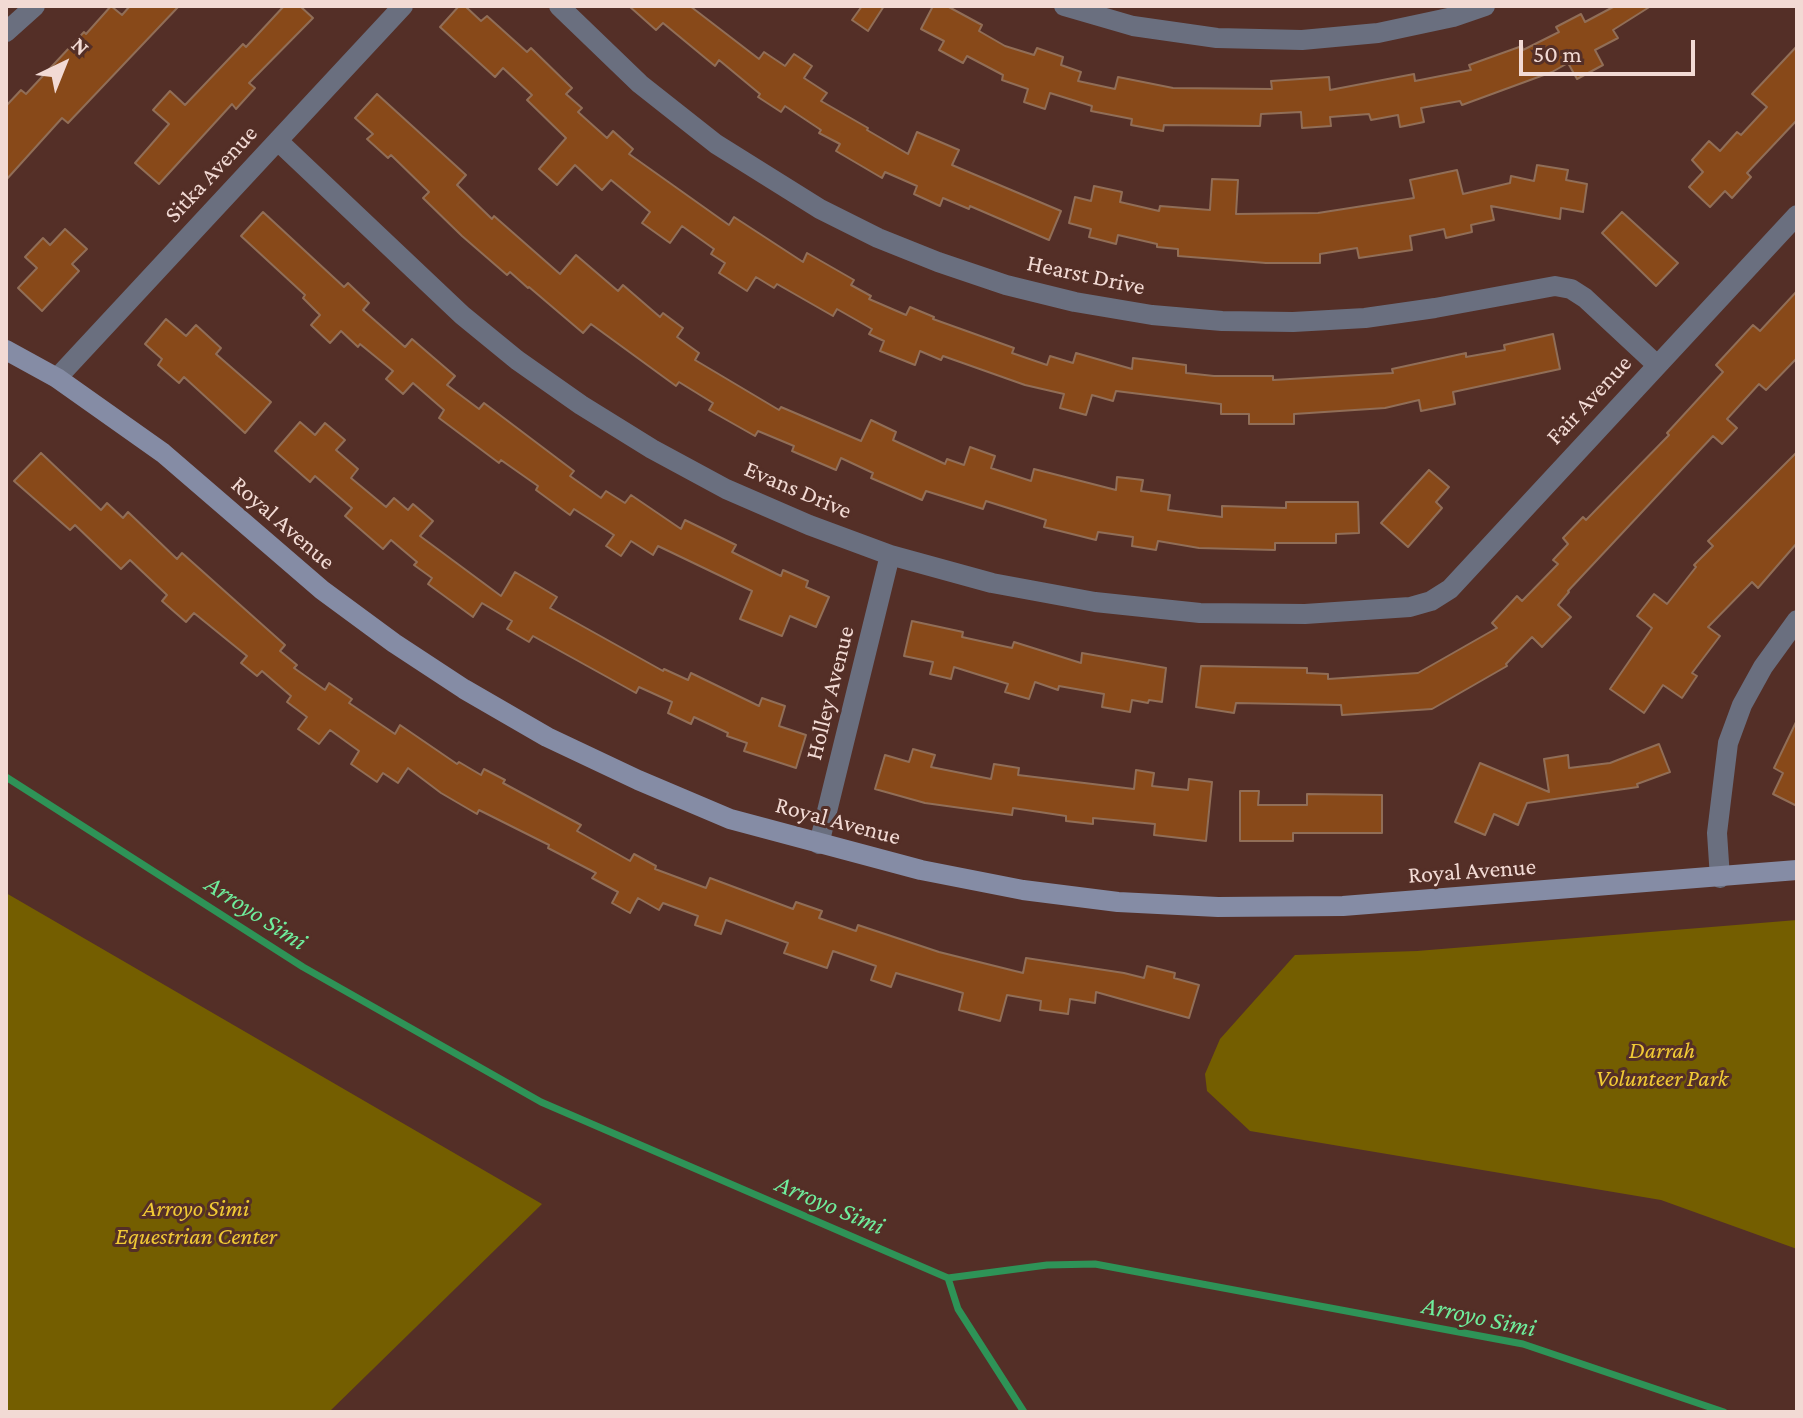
<!DOCTYPE html>
<style>
body{margin:0}
#map{position:relative;width:1803px;height:1418px;overflow:hidden;background:#542f27;font-family:"Crimson Pro",serif}
canvas{display:block}
.frame{position:absolute;inset:0;border:8px solid #f2dad4;pointer-events:none}
.north{position:absolute;left:24px;top:24px;width:80px;height:80px;-webkit-text-stroke:6px #542f27;paint-order:stroke;rotate:43deg;font-size:22px;font-weight:700;line-height:32px;text-align:center;color:#f2dad4}
.north::after{content:'';display:block;margin:auto;width:28px;height:36px;background:#f2dad4;clip-path:polygon(50% 0,100% 100%,50% 72%,0 100%)}
.scale{position:absolute;left:1519px;top:40px;width:176px;height:36px;box-sizing:border-box;border:4px solid #f2dad4;border-top:0;padding-left:10px;font-size:24px;line-height:28px;white-space:nowrap;color:#f2dad4;-webkit-text-stroke:6px #542f27;paint-order:stroke}
</style>
<div id="map">
<canvas width="1803" height="1418"></canvas>
<div class="frame"></div>
<div class="north">N</div>
<div class="scale">50 m</div>
</div>
<script>
const context = document.querySelector('canvas').getContext('2d');
context.lineJoin = 'round';
function fillPath(path, color) {
  context.fillStyle = color;
  context.fill(path, 'evenodd');
}
function shape(rows) {
  const path = new Path2D();
  for (const r of rows) {
    path.moveTo(r[0], r[1]);
    for (let i = 2; i < r.length; i += 2) path.lineTo(r[i], r[i + 1]);
  }
  return path;
}
function stroke(path, color, width, dash) {
  context.strokeStyle = color;
  context.lineWidth = width;
  context.lineCap = dash ? 'butt' : 'round';
  context.setLineDash(dash || []);
  context.stroke(path);
}
function drawText(font, color, halo, rows, align = 'center') {
  context.font = font + ' "Crimson Pro",serif';
  context.lineWidth = 6;
  context.setLineDash([]);
  context.textBaseline = 'middle';
  context.strokeStyle = halo;
  context.fillStyle = color;
  for (const [text, x, y, turn = 0] of rows) {
    context.save();
    context.translate(x, y);
    context.rotate((+turn || 0) * Math.PI / 180);
    context.textAlign = isNaN(turn) ? turn : align;
    if (halo) context.strokeText(text, 0, 0);
    context.fillText(text, 0, 0);
    context.restore();
  }
}
fillPath(shape([
 [6,893,542,1204,329,1412,6,1412],
 [1797,920,1797,1249,1661,1200,1250,1131,1207,1091,1205,1074,1220,1039,1295,955,1417,951]
]), '#745e00');
stroke(shape([
 [6,777,303,967,541,1102,948,1278,1047,1265,1095,1264,1523,1344,1724,1412],
 [948,1278,958,1309,1024,1412]
]), '#2e9357', 7);
const building = shape([
 [111,6,122,15,130,6,179,6,68,123,62,118,6,180,6,106,21,90,26,94,84,32,86,34,111,6],
 [284,6,300,6,313,18,249,83,255,88,236,109,232,104,159,184,135,163,169,124,153,110,170,91,185,105,243,44,246,47,284,6],
 [459,6,465,6,481,21,487,16,527,52,531,48,572,88,566,94,582,108,578,112,607,138,613,131,633,149,629,154,729,225,734,217,803,262,807,253,854,280,851,285,871,296,869,299,906,315,910,307,934,317,933,319,1014,348,1012,353,1047,365,1050,356,1073,363,1076,353,1132,369,1133,358,1186,365,1186,373,1214,376,1273,376,1273,380,1393,373,1392,369,1466,353,1466,357,1505,350,1504,345,1553,334,1560,369,1453,392,1455,404,1421,411,1419,400,1385,408,1294,414,1294,424,1249,424,1249,414,1221,414,1221,404,1116,391,1113,401,1092,395,1086,415,1060,408,1064,394,1025,385,943,356,941,360,920,351,915,365,880,351,884,341,869,334,872,329,837,309,833,316,777,284,774,288,756,277,747,291,719,273,725,263,711,254,714,249,682,226,670,243,642,223,650,212,611,180,602,190,575,165,557,185,539,169,566,138,527,100,532,95,503,68,495,77,440,27,459,6],
 [629,6,690,6,759,59,764,52,785,66,794,54,812,66,804,78,827,93,821,101,868,128,867,130,908,154,917,132,959,150,952,165,1061,211,1049,240,970,206,969,209,943,198,940,206,914,194,917,186,885,172,882,178,836,151,840,144,819,133,821,130,785,106,781,112,758,97,760,94,719,60,715,66,663,23,656,30,629,6],
 [862,6,884,6,868,31,852,20,862,6],
 [933,6,947,6,982,25,979,31,1005,46,1034,55,1037,48,1063,57,1061,65,1081,72,1078,81,1115,89,1118,77,1173,88,1272,89,1271,81,1329,77,1330,90,1414,74,1415,81,1471,70,1469,65,1522,46,1523,50,1559,32,1556,27,1581,14,1585,22,1615,6,1651,6,1613,30,1618,38,1595,50,1603,65,1577,79,1568,63,1552,72,1462,105,1460,101,1421,108,1424,122,1400,127,1398,115,1371,120,1369,114,1330,117,1331,126,1302,128,1301,112,1261,114,1260,126,1164,125,1163,131,1131,125,1132,119,1091,111,1092,106,1050,93,1045,109,1024,102,1028,89,1002,80,1003,75,967,56,963,63,939,50,944,41,921,29,933,6],
 [1797,46,1797,120,1747,173,1751,177,1732,198,1725,191,1710,207,1689,187,1703,172,1692,160,1709,141,1720,151,1737,132,1741,135,1767,107,1752,94,1797,46],
 [377,94,466,175,457,185,492,219,494,216,560,274,576,255,618,291,623,285,660,317,663,313,683,328,677,337,699,353,695,360,779,410,781,407,861,441,871,420,896,432,893,440,945,464,947,459,964,465,970,447,995,456,991,468,1031,481,1034,469,1116,490,1117,477,1143,480,1141,491,1170,495,1168,510,1222,517,1222,506,1286,508,1286,502,1358,502,1359,533,1336,534,1336,543,1275,543,1275,550,1199,548,1158,541,1156,550,1132,546,1133,537,1098,532,1096,540,1044,527,1046,520,986,501,983,509,926,491,922,500,871,478,873,473,841,458,836,470,792,451,794,446,758,431,755,436,709,410,713,403,679,382,676,386,591,324,583,333,529,287,528,288,510,272,507,275,462,236,423,198,429,192,391,155,388,158,367,139,373,134,355,118,377,94],
 [1537,165,1568,170,1566,180,1587,184,1583,212,1561,208,1560,219,1491,206,1494,220,1471,225,1472,232,1446,238,1444,229,1410,236,1412,250,1359,258,1357,248,1320,254,1320,263,1266,263,1178,256,1178,249,1157,247,1157,244,1118,235,1116,244,1089,237,1091,229,1069,223,1075,197,1091,201,1094,186,1122,192,1120,202,1159,211,1160,206,1210,210,1212,179,1238,180,1236,214,1318,213,1414,198,1410,180,1457,170,1463,194,1510,183,1511,176,1534,181,1537,165],
 [263,212,344,287,348,283,369,303,363,310,405,347,412,339,455,376,447,385,479,409,484,403,574,471,570,476,601,498,606,491,625,503,631,495,681,529,685,520,736,545,732,552,781,576,783,570,808,581,806,587,829,597,816,627,790,616,782,636,740,619,752,591,658,546,653,555,631,541,621,556,606,546,614,535,574,509,570,515,536,490,538,486,501,460,499,463,439,418,444,410,413,383,403,394,386,379,393,371,360,344,358,347,341,331,330,343,311,325,320,315,303,298,305,295,241,236,263,212],
 [1622,212,1678,263,1656,286,1602,233,1622,212],
 [65,229,87,249,72,264,79,271,42,311,18,288,37,268,25,257,43,238,50,245,65,229],
 [1797,291,1797,358,1766,390,1759,384,1727,419,1737,428,1722,444,1713,436,1568,591,1569,592,1558,605,1571,617,1542,647,1532,637,1506,664,1507,666,1432,709,1342,715,1341,705,1236,703,1234,713,1196,707,1201,666,1307,668,1307,673,1328,674,1328,679,1418,673,1497,628,1492,623,1517,596,1522,601,1558,564,1553,560,1568,544,1563,538,1583,517,1586,520,1669,435,1667,433,1723,372,1716,365,1753,325,1760,331,1797,291],
 [166,319,186,336,196,325,221,348,216,354,271,402,245,433,184,377,179,383,158,365,162,359,145,344,166,319],
 [300,422,315,435,325,423,345,440,336,450,358,469,351,478,386,507,394,498,408,510,413,504,433,521,420,536,501,596,515,572,557,597,550,608,663,671,664,669,688,680,691,673,759,706,762,698,785,706,779,726,806,735,796,768,744,751,747,743,727,736,728,733,694,717,691,724,668,713,672,702,639,687,636,693,533,636,529,642,507,629,512,621,482,603,473,617,428,584,432,578,414,565,417,562,391,540,383,549,345,516,352,508,315,476,310,482,275,451,300,422],
 [1797,452,1797,543,1758,588,1752,582,1708,627,1720,636,1692,673,1697,676,1682,698,1663,685,1644,713,1610,689,1652,628,1637,616,1654,594,1667,604,1696,567,1694,565,1713,546,1708,541,1797,452],
 [41,453,101,510,107,503,123,518,128,512,177,559,182,553,285,645,280,651,297,665,294,668,325,690,329,683,352,699,349,703,395,734,400,725,457,764,459,762,481,775,484,769,505,780,503,783,581,825,577,831,630,861,634,854,656,866,655,869,706,888,710,878,793,909,796,902,822,911,819,918,856,931,858,925,939,952,1023,973,1026,958,1124,973,1144,978,1147,966,1175,973,1174,978,1199,985,1189,1018,1096,992,1095,1003,1070,999,1068,1014,1040,1010,1041,1001,1007,995,1000,1021,959,1010,963,993,896,973,891,987,871,980,876,966,833,951,827,968,784,953,788,943,726,920,721,934,695,925,698,916,663,903,659,910,638,898,630,913,612,903,618,892,592,878,596,873,548,848,549,845,479,810,477,814,441,793,408,768,398,783,383,773,377,782,351,764,359,751,330,730,319,744,298,729,307,717,287,702,291,696,262,671,257,676,241,663,247,656,194,613,186,622,162,601,167,595,130,560,121,569,75,525,70,530,14,481,41,453],
 [1429,470,1449,487,1436,502,1442,508,1408,547,1381,523,1429,470],
 [912,621,963,632,962,637,1012,648,1014,642,1081,663,1082,653,1166,668,1162,702,1149,700,1148,703,1132,700,1130,712,1102,707,1104,694,1059,686,1058,690,1035,682,1029,699,1005,692,1008,684,954,667,951,679,930,674,933,662,904,656,912,621],
 [1797,720,1797,806,1773,794,1783,773,1774,768,1797,720],
 [1659,744,1670,772,1637,784,1638,787,1527,803,1518,825,1494,814,1485,835,1455,822,1480,763,1549,792,1544,759,1568,755,1569,768,1610,763,1659,744],
 [913,749,935,755,931,767,991,779,994,764,1019,768,1018,775,1134,789,1136,770,1154,773,1152,786,1188,790,1189,779,1212,782,1206,841,1154,835,1155,824,1093,818,1093,824,1066,821,1066,816,1013,808,1012,815,925,803,875,789,885,755,909,762,913,749],
 [1240,791,1259,791,1258,805,1307,805,1307,794,1382,795,1382,833,1293,833,1293,841,1240,841,1240,791]
]);
fillPath(building, '#884919');
stroke(building, '#916e57', 2);
stroke(shape([
 [559,6,640,84,716,144,820,209,878,238,938,262,1006,285,1075,302,1152,315,1222,321,1293,322,1365,318,1435,308,1555,286,1571,289,1585,298,1657,365],
 [1064,6,1133,26,1217,38,1302,40,1378,33,1453,17,1485,6],
 [6,32,35,6],
 [278,141,462,315,517,360,581,405,652,449,726,489,809,525,890,555,992,583,1095,602,1200,613,1305,614,1410,607,1431,601,1450,589,1797,215],
 [57,378,403,6],
 [819,844,890,555],
 [1720,878,1717,833,1728,743,1742,705,1763,667,1797,620]
]), '#6a6f7f', 20);
stroke(shape([
 [6,350,57,378,163,453,322,590,394,643,464,689,547,737,638,780,730,819,921,870,1023,890,1118,902,1218,907,1343,906,1797,870]
]), '#858ca5', 20);
drawText('24px', '#f2dad4', '#542f27', [
 ["Sitka Avenue",211,174,-47],
 ["Hearst Drive",1086,275,12],
 ["Fair Avenue",1589,400,-47],
 ["Evans Drive",798,490,23],
 ["Royal Avenue",283,523,41],
 ["Holley Avenue",830,693,-76],
 ["Royal Avenue",838,821,15],
 ["Royal Avenue",1472,871,-4]
]);
drawText('italic 24px', '#f1ca35', '#542f27', [
 ["Darrah",1662,1051],
 ["Volunteer Park",1662,1079],
 ["Arroyo Simi",196,1209],
 ["Equestrian Center",196,1237]
]);
drawText('italic 26px', '#6fed9c', '#542f27', [
 ["Arroyo Simi",256,913,33],
 ["Arroyo Simi",830,1205,23],
 ["Arroyo Simi",1479,1317,12]
]);
</script>
